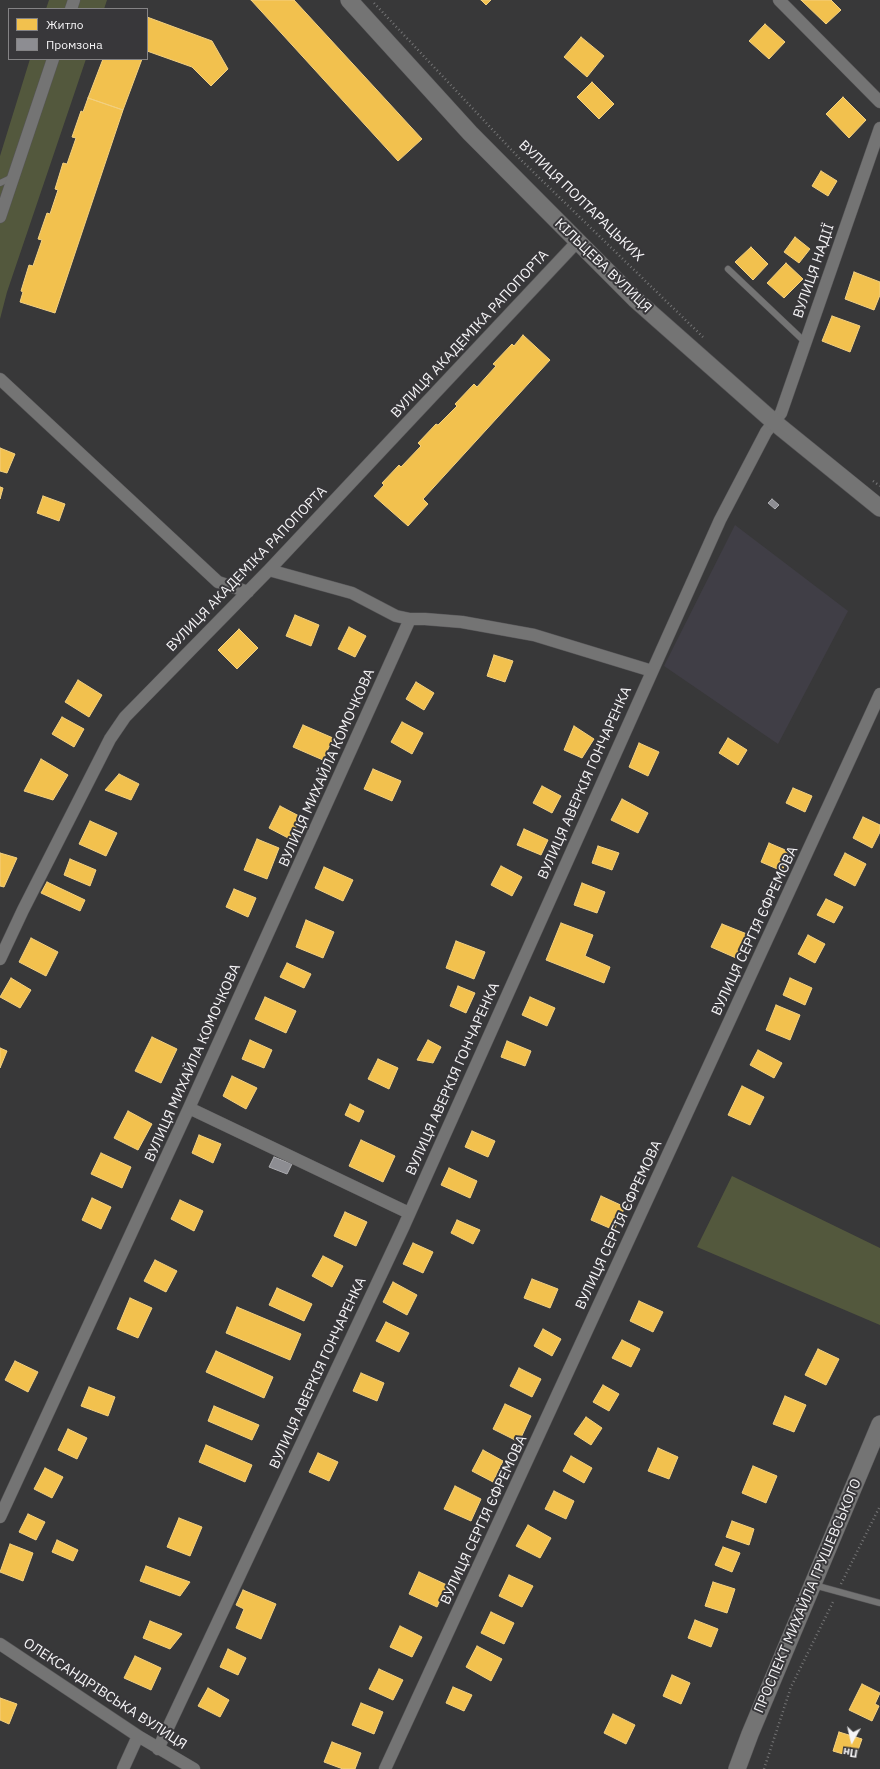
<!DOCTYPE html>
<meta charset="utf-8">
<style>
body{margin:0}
#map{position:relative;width:880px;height:1769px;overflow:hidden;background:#383839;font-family:"IBM Plex Sans",sans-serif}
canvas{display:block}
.legend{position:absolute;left:8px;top:8px;width:140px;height:52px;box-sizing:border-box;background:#38373a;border:1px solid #848385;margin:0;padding:5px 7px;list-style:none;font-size:12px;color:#f5f4f6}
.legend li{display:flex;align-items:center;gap:8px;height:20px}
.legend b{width:20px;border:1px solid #848385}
.north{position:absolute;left:832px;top:1721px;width:40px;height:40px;-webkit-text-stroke:3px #38373a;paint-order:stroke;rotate:188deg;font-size:11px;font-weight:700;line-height:16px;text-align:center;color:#f5f4f6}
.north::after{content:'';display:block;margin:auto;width:14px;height:18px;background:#f5f4f6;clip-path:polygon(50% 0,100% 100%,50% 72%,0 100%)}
</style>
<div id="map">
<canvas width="880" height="1769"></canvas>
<ul class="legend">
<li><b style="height:11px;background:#f2c14e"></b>Житло</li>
<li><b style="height:11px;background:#8d8d92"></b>Промзона</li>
</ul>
<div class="north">Пн</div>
</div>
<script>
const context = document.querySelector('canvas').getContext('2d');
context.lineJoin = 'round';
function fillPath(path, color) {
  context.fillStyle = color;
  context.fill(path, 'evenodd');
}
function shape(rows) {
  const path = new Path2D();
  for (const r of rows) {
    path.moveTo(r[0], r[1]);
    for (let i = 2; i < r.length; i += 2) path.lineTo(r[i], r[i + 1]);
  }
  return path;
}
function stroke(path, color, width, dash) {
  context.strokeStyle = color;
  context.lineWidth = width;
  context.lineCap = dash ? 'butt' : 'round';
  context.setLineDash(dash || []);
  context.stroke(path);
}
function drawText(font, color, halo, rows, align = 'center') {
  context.font = font + ' "IBM Plex Sans",sans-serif';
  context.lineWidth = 4;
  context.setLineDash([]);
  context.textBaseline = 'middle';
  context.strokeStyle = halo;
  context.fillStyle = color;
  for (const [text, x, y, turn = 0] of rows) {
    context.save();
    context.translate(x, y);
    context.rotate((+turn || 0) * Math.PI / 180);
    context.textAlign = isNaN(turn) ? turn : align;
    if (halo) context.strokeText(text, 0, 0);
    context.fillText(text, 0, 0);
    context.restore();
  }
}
fillPath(shape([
 [735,525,848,611,778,744,664,666]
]), '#403e46');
fillPath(shape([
 [49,0,107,0,104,9,46,9],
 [30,59,86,59,7,292,0,319,0,156],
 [732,1176,880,1248,880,1325,697,1247]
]), '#53583d');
const homes = shape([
 [251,0,294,0,422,139,398,161,251,0],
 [481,0,491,0,486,5,481,0],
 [801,0,831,0,841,10,826,24,801,0],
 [147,17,212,41,228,69,211,86,192,67,147,51,147,17],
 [765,24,785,42,769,59,749,41,765,24],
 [581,37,604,56,587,77,564,57,581,37],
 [103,59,142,59,123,110,88,98,103,59],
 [592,82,614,104,599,119,577,97,592,82],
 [843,97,866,120,849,138,826,114,843,97],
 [88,98,123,110,55,313,20,302,23,292,21,291,29,265,33,266,42,240,38,239,47,213,50,214,58,190,55,189,63,163,67,164,76,138,72,137,81,111,83,112,88,98],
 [821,171,837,181,828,196,812,186,821,171],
 [795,237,810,249,799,263,784,252,795,237],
 [751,247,768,264,753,280,735,262,751,247],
 [786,263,803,279,784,298,767,283,786,263],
 [854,272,880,282,880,295,874,310,845,299,854,272],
 [832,316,860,326,850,352,822,341,832,316],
 [523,335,550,360,423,499,428,504,408,526,374,496,384,485,382,483,399,465,401,467,421,446,418,443,436,424,438,425,457,406,455,404,474,384,477,387,496,366,493,364,512,344,514,346,523,335],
 [0,448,15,454,7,473,0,471,0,448],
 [0,487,3,488,0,499,0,487],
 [43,496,65,504,59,521,37,513,43,496],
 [295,615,319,625,311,646,286,636,295,615],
 [349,627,366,636,355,657,338,649,349,627],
 [239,629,258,648,237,669,218,650,239,629],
 [494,655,513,661,505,682,487,676,494,655],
 [78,680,102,695,89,717,65,702,78,680],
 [416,682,434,693,424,710,406,699,416,682],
 [62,717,84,729,74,747,52,734,62,717],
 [402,722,423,733,412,754,391,742,402,722],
 [303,725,333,738,323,760,293,747,303,725],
 [574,726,594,739,582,758,564,750,574,726],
 [728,738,747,750,738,765,719,753,728,738],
 [639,743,659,752,648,776,629,767,639,743],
 [41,759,68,775,53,800,24,791,41,759],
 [373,769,401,781,392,801,364,789,373,769],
 [119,774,139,784,131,800,105,790,119,774],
 [542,786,561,796,552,813,533,803,542,786],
 [793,788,812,796,805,812,786,803,793,788],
 [622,799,648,813,638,833,611,820,622,799],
 [280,806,301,817,290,839,269,828,280,806],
 [863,817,880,825,880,832,872,848,853,838,863,817],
 [90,821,117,833,106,856,79,844,90,821],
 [524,829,548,840,541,855,517,845,524,829],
 [257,839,279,848,267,879,244,870,257,839],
 [769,843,790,852,782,871,761,862,769,843],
 [598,846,619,853,612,870,592,863,598,846],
 [0,853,17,858,4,887,0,886,0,853],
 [845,853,866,864,855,886,834,875,845,853],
 [70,859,96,870,90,886,64,875,70,859],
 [501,866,522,877,512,896,491,885,501,866],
 [324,867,353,880,343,901,315,888,324,867],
 [47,882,85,900,80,911,41,893,47,882],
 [582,883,605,892,597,913,574,905,582,883],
 [234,889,256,898,248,917,226,907,234,889],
 [826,899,843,907,834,923,817,915,826,899],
 [306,920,334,932,323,958,296,947,306,920],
 [561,923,593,935,585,956,610,967,604,983,546,960,561,923],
 [722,924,747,934,736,958,711,947,722,924],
 [808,935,825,944,815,963,798,954,808,935],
 [31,938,58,952,46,976,19,962,31,938],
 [456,941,485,952,474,979,446,968,456,941],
 [287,963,311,974,304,988,280,977,287,963],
 [11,978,31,990,20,1008,0,997,11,978],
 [790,978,812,988,805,1005,783,995,790,978],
 [458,986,475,993,466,1013,450,1006,458,986],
 [265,997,296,1011,286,1033,255,1019,265,997],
 [530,997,555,1008,547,1026,522,1015,530,997],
 [776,1005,800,1015,790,1040,766,1030,776,1005],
 [152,1037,177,1049,161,1083,135,1071,152,1037],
 [250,1040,272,1050,264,1068,242,1059,250,1040],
 [428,1040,441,1047,433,1063,417,1060,428,1040],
 [507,1041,531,1051,525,1066,501,1057,507,1041],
 [0,1048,7,1051,0,1068,0,1048],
 [758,1050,782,1063,774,1078,750,1065,758,1050],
 [378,1059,398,1068,389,1089,368,1079,378,1059],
 [232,1076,257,1088,246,1109,223,1096,232,1076],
 [742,1086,764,1097,750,1125,728,1115,742,1086],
 [350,1104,364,1111,359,1122,345,1115,350,1104],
 [128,1111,152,1124,138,1150,114,1138,128,1111],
 [472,1131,495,1141,488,1157,465,1147,472,1131],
 [199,1135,221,1144,213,1163,192,1153,199,1135],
 [361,1140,395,1156,383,1182,349,1166,361,1140],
 [101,1153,131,1167,122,1188,91,1174,101,1153],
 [449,1168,477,1181,470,1198,441,1185,449,1168],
 [601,1196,625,1207,614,1230,591,1220,601,1196],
 [92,1198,111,1207,101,1229,82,1220,92,1198],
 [180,1200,203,1211,194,1231,171,1219,180,1200],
 [345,1212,367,1222,356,1246,334,1236,345,1212],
 [457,1220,480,1230,473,1244,451,1233,457,1220],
 [413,1243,433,1252,423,1273,403,1264,413,1243],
 [323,1256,343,1266,332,1287,312,1276,323,1256],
 [155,1260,177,1271,166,1292,144,1281,155,1260],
 [532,1279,558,1289,550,1308,524,1298,532,1279],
 [393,1282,417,1295,407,1315,383,1302,393,1282],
 [277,1288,312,1304,304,1321,269,1305,277,1288],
 [130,1298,152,1308,138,1338,117,1329,130,1298],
 [639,1301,663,1312,653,1332,630,1321,639,1301],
 [237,1307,301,1334,290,1360,226,1333,237,1307],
 [386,1322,409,1333,399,1352,376,1341,386,1322],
 [543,1329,561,1339,552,1356,534,1346,543,1329],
 [622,1340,640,1349,631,1367,612,1358,622,1340],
 [818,1349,839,1359,826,1385,805,1375,818,1349],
 [216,1351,273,1377,264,1398,206,1372,216,1351],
 [15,1361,38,1372,28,1392,5,1380,15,1361],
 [519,1368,541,1379,532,1397,510,1386,519,1368],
 [361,1373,384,1383,377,1401,353,1391,361,1373],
 [603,1385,619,1394,609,1411,593,1402,603,1385],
 [89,1387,115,1397,108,1416,81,1406,89,1387],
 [785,1396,806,1405,794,1432,773,1424,785,1396],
 [505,1404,531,1416,519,1442,493,1429,505,1404],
 [214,1406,259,1425,252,1440,208,1421,214,1406],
 [586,1417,602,1428,591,1445,574,1434,586,1417],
 [68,1429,87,1438,77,1459,58,1450,68,1429],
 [206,1445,252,1465,245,1482,199,1462,206,1445],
 [658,1448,678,1457,669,1479,648,1471,658,1448],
 [483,1450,503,1461,493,1482,472,1471,483,1450],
 [318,1453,338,1462,329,1481,309,1472,318,1453],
 [571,1456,592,1468,584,1483,563,1471,571,1456],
 [753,1466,777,1476,766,1503,742,1493,753,1466],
 [45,1468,63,1477,52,1498,34,1489,45,1468],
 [455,1486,481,1499,471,1521,444,1509,455,1486],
 [554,1491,574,1501,566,1519,545,1509,554,1491],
 [28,1514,45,1522,36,1540,19,1532,28,1514],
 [179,1518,202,1527,190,1556,167,1547,179,1518],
 [732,1521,754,1529,749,1545,726,1537,732,1521],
 [528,1525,551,1538,540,1558,516,1546,528,1525],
 [57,1540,78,1550,73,1561,52,1552,57,1540],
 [10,1544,33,1553,23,1581,0,1572,10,1544],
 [723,1547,740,1553,732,1572,715,1565,723,1547],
 [146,1566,190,1582,180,1596,140,1581,146,1566],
 [419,1572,447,1585,437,1607,409,1594,419,1572],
 [509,1575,533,1586,522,1607,499,1596,509,1575],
 [713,1582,735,1589,727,1613,705,1606,713,1582],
 [243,1590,276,1604,261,1639,236,1628,244,1609,236,1605,243,1590],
 [491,1612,514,1623,504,1644,481,1633,491,1612],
 [695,1620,718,1629,711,1647,688,1638,695,1620],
 [150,1621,182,1634,170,1649,143,1638,150,1621],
 [400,1626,422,1637,412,1657,390,1647,400,1626],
 [477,1646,502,1659,491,1681,466,1667,477,1646],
 [228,1649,246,1658,238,1675,220,1667,228,1649],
 [135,1656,161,1668,151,1690,124,1678,135,1656],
 [379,1669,403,1680,393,1700,369,1689,379,1669],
 [672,1675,690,1683,681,1704,663,1696,672,1675],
 [862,1684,880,1693,875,1704,879,1706,872,1721,849,1710,862,1684],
 [453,1687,472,1695,464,1711,446,1703,453,1687],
 [208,1688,229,1700,220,1717,198,1706,208,1688],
 [0,1698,17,1704,9,1724,0,1720,0,1698],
 [361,1703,383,1712,374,1734,352,1725,361,1703],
 [613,1714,635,1725,626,1744,604,1733,613,1714],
 [839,1732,862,1739,857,1753,846,1749,843,1754,833,1751,839,1732],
 [332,1742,361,1753,355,1769,343,1769,324,1762,332,1742]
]);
fillPath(homes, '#f2c14e');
stroke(homes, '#f3d080', 1);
const industry = shape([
 [772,499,779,505,775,509,768,503,772,499],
 [274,1157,292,1164,287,1174,269,1167,274,1157]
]);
fillPath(industry, '#8d8d92');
stroke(industry, '#acacb0', 1);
const lane = shape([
 [0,183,13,177],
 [728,269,805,342],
 [814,1585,880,1603]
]);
const street = shape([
 [779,0,880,102],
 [71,9,74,0],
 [0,217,53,59],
 [0,379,218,582,248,592],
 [269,570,352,593,396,616,410,619,425,619,462,622,534,635,652,671],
 [0,959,23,910,110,739,125,717,269,570,577,242],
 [189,1108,409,1213],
 [0,1517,189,1108,410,619],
 [0,1644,138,1736,194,1769],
 [158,1749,403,1228,720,520,766,432,781,413,880,128],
 [123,1769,138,1736],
 [385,1769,880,694]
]);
const secondary = shape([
 [349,0,470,133,636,300,774,422,880,508],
 [737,1769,750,1734,880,1424]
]);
stroke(lane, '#575658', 7);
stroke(street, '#575658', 13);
stroke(secondary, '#575658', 18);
stroke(shape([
 [374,3,520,159,703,337],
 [873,481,880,486],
 [841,1584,880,1506],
 [764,1769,791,1687,834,1600]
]), '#757576', 2.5, [1, 3]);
stroke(lane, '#747474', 6);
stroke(street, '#747474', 12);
stroke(secondary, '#747474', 17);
drawText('14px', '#f5f4f6', '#38373a', [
 ["ВУЛИЦЯ ПОЛТАРАЦЬКИХ",581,201,44],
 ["КІЛЬЦЕВА ВУЛИЦЯ",603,266,44],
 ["ВУЛИЦЯ НАДІЇ",814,271,-71],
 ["ВУЛИЦЯ АКАДЕМІКА РАПОПОРТА",470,334,-47],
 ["ВУЛИЦЯ АКАДЕМІКА РАПОПОРТА",247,569,-46],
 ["ВУЛИЦЯ МИХАЙЛА КОМОЧКОВА",327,768,-66],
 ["ВУЛИЦЯ АВЕРКІЯ ГОНЧАРЕНКА",585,783,-66],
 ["ВУЛИЦЯ СЕРГІЯ ЄФРЕМОВА",755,931,-65],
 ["ВУЛИЦЯ МИХАЙЛА КОМОЧКОВА",193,1063,-66],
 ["ВУЛИЦЯ АВЕРКІЯ ГОНЧАРЕНКА",453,1079,-66],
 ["ВУЛИЦЯ СЕРГІЯ ЄФРЕМОВА",619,1225,-65],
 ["ВУЛИЦЯ АВЕРКІЯ ГОНЧАРЕНКА",318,1373,-65],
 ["ВУЛИЦЯ СЕРГІЯ ЄФРЕМОВА",484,1520,-65],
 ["ПРОСПЕКТ МИХАЙЛА ГРУШЕВСЬКОГО",808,1596,-67],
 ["ОЛЕКСАНДРІВСЬКА ВУЛИЦЯ",105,1694,33]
]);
</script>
